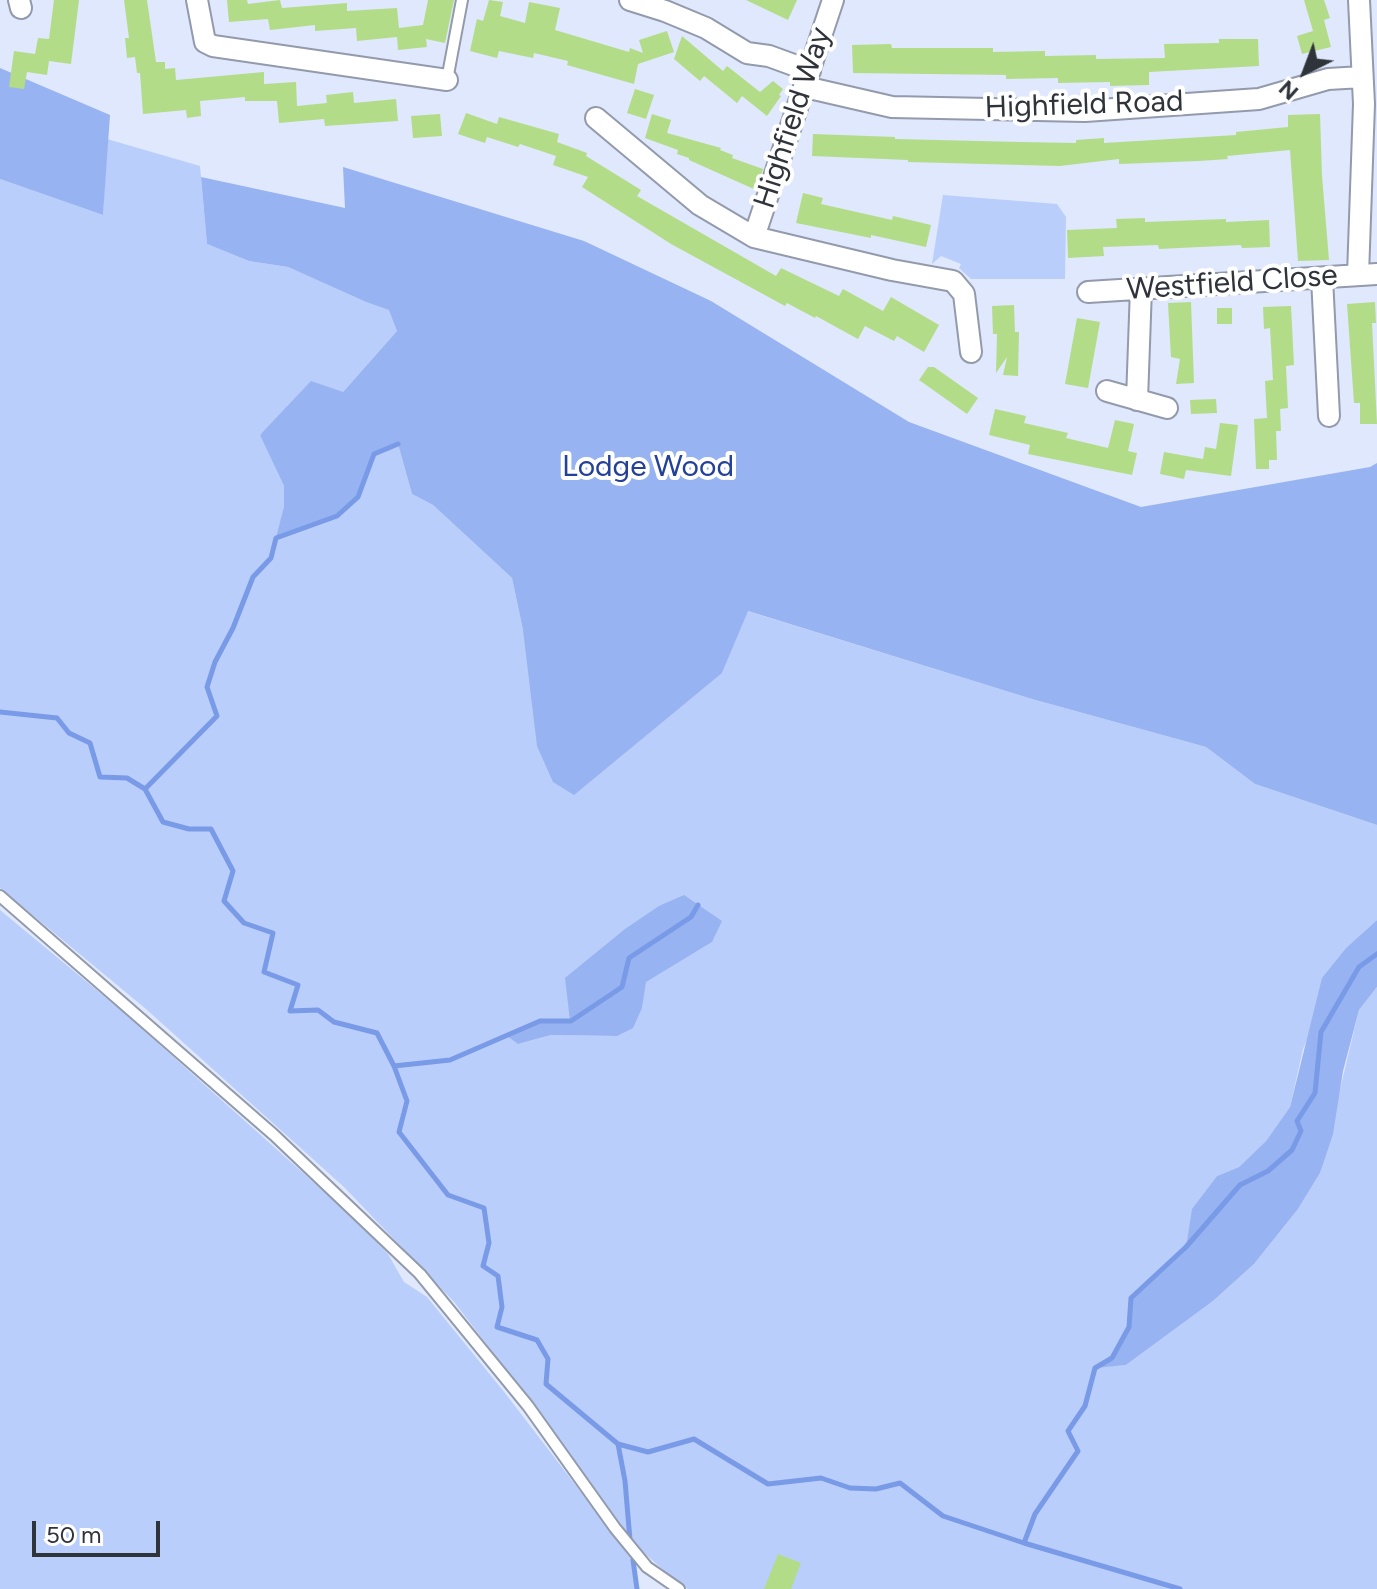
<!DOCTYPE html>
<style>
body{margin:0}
#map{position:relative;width:1377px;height:1589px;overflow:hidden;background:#dfe8fc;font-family:Figtree,sans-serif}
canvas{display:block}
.north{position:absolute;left:1265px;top:32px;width:80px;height:80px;-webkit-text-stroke:6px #fff;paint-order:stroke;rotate:222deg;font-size:22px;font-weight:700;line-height:32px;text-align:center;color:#2f333a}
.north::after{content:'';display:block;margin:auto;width:28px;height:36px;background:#2f333a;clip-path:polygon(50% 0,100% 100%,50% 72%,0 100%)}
.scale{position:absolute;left:32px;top:1521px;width:128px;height:36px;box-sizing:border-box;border:4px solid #2f333a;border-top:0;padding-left:10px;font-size:24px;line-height:28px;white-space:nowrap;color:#2f333a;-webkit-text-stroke:6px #fff;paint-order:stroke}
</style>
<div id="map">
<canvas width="1377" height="1589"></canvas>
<div class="north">N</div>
<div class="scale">50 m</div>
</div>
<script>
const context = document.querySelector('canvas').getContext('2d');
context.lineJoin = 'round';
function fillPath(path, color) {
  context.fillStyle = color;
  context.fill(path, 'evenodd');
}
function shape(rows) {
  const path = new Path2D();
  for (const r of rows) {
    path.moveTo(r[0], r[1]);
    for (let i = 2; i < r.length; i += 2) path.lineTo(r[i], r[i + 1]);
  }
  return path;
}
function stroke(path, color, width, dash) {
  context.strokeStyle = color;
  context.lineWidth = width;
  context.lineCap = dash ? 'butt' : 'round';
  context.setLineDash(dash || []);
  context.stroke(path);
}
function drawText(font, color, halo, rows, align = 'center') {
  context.font = font + ' Figtree,sans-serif';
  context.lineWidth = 8;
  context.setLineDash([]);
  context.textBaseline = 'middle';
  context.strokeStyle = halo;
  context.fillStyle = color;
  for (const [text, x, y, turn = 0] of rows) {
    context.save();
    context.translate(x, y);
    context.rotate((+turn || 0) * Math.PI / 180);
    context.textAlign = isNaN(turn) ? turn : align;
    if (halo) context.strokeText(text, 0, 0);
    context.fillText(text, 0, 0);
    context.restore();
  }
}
fillPath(shape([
 [107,139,200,166,207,244,249,261,288,267,366,302,390,310,397,331,343,392,260,434,284,486,284,506,277,538,358,497,374,454,398,444,412,494,433,505,512,578,523,630,722,673,747,611,1032,699,1206,747,1255,784,1377,825,1377,920,1347,947,1303,1049,1290,1107,1266,1141,1239,1167,1217,1176,1193,1209,1186,1247,1131,1298,1129,1327,1112,1358,1097,1367,1126,1365,1213,1301,1254,1264,1298,1209,1320,1173,1359,1010,1377,987,1377,1589,688,1589,673,1579,630,1540,547,1424,455,1303,344,1187,146,1009,0,888,0,179,103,215],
 [712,942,645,982,642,1008,617,1036,551,1035,518,1044,540,1021,571,1021],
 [943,195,1057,204,1066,217,1065,279,971,279,959,268,961,264,941,256,932,264],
 [0,910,122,1011,359,1223,388,1254,404,1282,427,1297,505,1393,633,1560,637,1589,0,1589]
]), '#bacefb');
fillPath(shape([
 [0,68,110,115,103,215,0,179],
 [343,167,584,241,711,301,909,422,1141,507,1370,467,1377,463,1377,825,1255,784,1206,747,1032,699,748,611,722,673,574,795,553,782,537,746,523,630,512,578,433,505,412,494,398,444,374,454,358,497,337,516,276,538,284,506,284,486,260,435,311,381,343,392,397,331,389,310,366,302,288,267,249,261,207,244,201,177,345,208],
 [684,895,722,921,712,942,646,982,642,1008,633,1028,617,1036,551,1035,518,1044,506,1035,540,1021,570,1021,565,978,625,929,659,906],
 [1377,920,1377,987,1359,1010,1343,1071,1333,1134,1320,1173,1298,1209,1254,1264,1213,1301,1126,1365,1095,1368,1112,1358,1129,1327,1131,1298,1186,1247,1192,1209,1217,1176,1239,1167,1266,1141,1290,1107,1322,978,1347,947]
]), '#98b3f1');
stroke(shape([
 [0,712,57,718,69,733,90,743,100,777,127,778,145,789,163,822,189,829,211,829,233,871,224,901,244,923,273,933,264,972,298,985,290,1011,318,1010,334,1022,377,1033,394,1066,407,1101,399,1132,448,1195,484,1208,489,1243,483,1266,498,1276,502,1307,497,1327,537,1340,548,1359,546,1384,618,1444,648,1452,694,1439,768,1484,821,1478,850,1488,876,1489,900,1483,943,1516,1024,1543,1180,1589],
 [145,789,217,716,207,687,215,662,233,628,253,577,271,558,276,538,337,516,358,497,374,454,398,444],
 [394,1066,450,1060,540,1021,571,1021,622,987,629,958,691,917,698,905],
 [618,1444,625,1481,630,1540],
 [1024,1543,1035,1514,1078,1451,1068,1431,1085,1406,1095,1368,1112,1358,1129,1327,1131,1298,1186,1247,1240,1185,1268,1171,1292,1150,1301,1131,1297,1121,1315,1093,1321,1032,1359,967,1377,954],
 [633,1560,637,1589]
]), '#799ae6', 5);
fillPath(shape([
 [54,0,79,0,71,64,49,61,47,75,27,72,24,89,9,87,14,51,35,54,38,38,49,39],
 [124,0,147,0,156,62,165,62,165,69,175,68,176,80,264,72,264,84,296,82,297,106,327,103,326,95,353,92,354,103,396,99,398,121,325,126,324,119,279,123,277,101,245,101,245,97,200,101,201,116,187,118,186,110,143,114,140,73,137,73,135,57,127,58,125,38,129,38],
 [227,0,247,0,248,4,280,0,282,8,347,3,347,11,397,8,399,28,423,25,428,0,454,0,445,43,426,39,427,47,398,50,397,37,357,41,356,28,315,31,315,25,270,30,268,19,229,22],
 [489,0,503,2,500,16,525,23,529,2,560,8,555,30,629,52,630,48,643,53,639,40,667,31,674,52,638,64,634,84,567,65,568,61,534,53,533,58,499,51,497,58,470,51,477,19,483,21],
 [746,0,797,0,788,20],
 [1304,0,1324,0,1330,18,1324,20,1331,47,1302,54,1297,36,1313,31],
 [682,36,723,71,727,66,760,92,773,81,783,89,779,95,781,96,767,116,742,96,737,103,704,76,700,81,674,59],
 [1219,39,1258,39,1259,66,1149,72,1149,85,1110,86,1110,82,1058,83,1058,78,1006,79,1006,75,853,73,852,45,891,44,892,48,993,48,993,52,1045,51,1045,56,1096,55,1096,59,1165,58,1164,44,1219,43],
 [635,89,654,95,646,119,627,113],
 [466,113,497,124,499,117,559,134,557,142,587,153,586,156,641,190,637,196,776,276,781,268,839,296,843,289,883,311,891,297,939,325,924,352,897,336,894,341,865,326,858,339,816,316,815,318,787,303,785,306,671,244,582,187,588,177,553,165,556,156,520,144,518,147,487,137,485,143,458,134],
 [440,114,442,136,413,138,411,116],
 [652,114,671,120,667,133,721,148,720,150,733,155,732,158,763,169,756,190,689,160,689,158,677,154,678,150,645,138],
 [1320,114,1322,176,1329,260,1298,261,1290,150,1227,156,1228,159,1199,161,1119,164,1119,159,1060,166,908,162,908,160,812,156,813,134,895,137,895,139,1020,142,1076,143,1076,140,1104,138,1104,143,1236,135,1236,132,1288,127,1288,115],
 [803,193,823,198,821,204,892,220,893,216,931,225,926,247,871,235,871,238,796,223],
 [1145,218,1145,222,1226,219,1226,222,1269,220,1270,247,1242,248,1241,245,1159,249,1158,245,1103,247,1104,256,1068,258,1067,230,1117,228,1116,219],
 [1191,302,1194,383,1176,384,1180,359,1171,357,1168,303],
 [1375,302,1376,323,1372,323,1377,424,1360,424,1360,403,1354,403,1347,304],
 [1014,305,1015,332,1019,332,1018,376,1003,375,1007,357,996,373,997,334,993,334,992,306],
 [1291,306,1294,365,1286,366,1288,408,1280,409,1281,431,1276,431,1277,460,1269,460,1269,469,1256,469,1254,419,1267,418,1265,381,1273,380,1270,328,1264,329,1263,307],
 [1217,308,1232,308,1232,324,1217,324],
 [1077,318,1100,322,1088,388,1065,384],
 [928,367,934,367,978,398,967,414,919,380],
 [1216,399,1217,413,1191,414,1190,400],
 [995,409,1026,416,1024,423,1068,433,1066,438,1108,448,1115,420,1134,424,1128,451,1137,453,1132,475,1028,454,1030,445,989,435],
 [1220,423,1238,425,1231,476,1186,470,1184,479,1160,474,1164,452,1203,459,1205,447,1216,449],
 [778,1554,801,1563,791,1589,764,1589]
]), '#b3dc89');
const service = shape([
 [447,80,462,0],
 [0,896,274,1135,420,1274,528,1406,615,1528,647,1567,679,1589]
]);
const minor = shape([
 [19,0,21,8],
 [197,0,205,42,213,46,447,80],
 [630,0,665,11,706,28,747,53,769,56,810,71],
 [805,87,892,107,1085,111,1259,99,1328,79,1362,77],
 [596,118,700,205,754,237,892,270,953,281,964,294,971,352],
 [754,237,833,0],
 [1358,275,1364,104,1359,0],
 [1322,278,1329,416],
 [1088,292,1377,274],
 [1107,391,1167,408],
 [1137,400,1141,288]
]);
stroke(service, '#929aac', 14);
stroke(minor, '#929aac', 24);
stroke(service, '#fff', 10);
stroke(minor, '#fff', 20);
drawText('30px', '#2f333a', '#fff', [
 ["Highfield Road",1084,105,-2],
 ["Highfield Way",793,118,-72],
 ["Westfield Close",1232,283,-4]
]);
drawText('30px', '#244199', '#fff', [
 ["Lodge Wood",648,467]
]);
</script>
